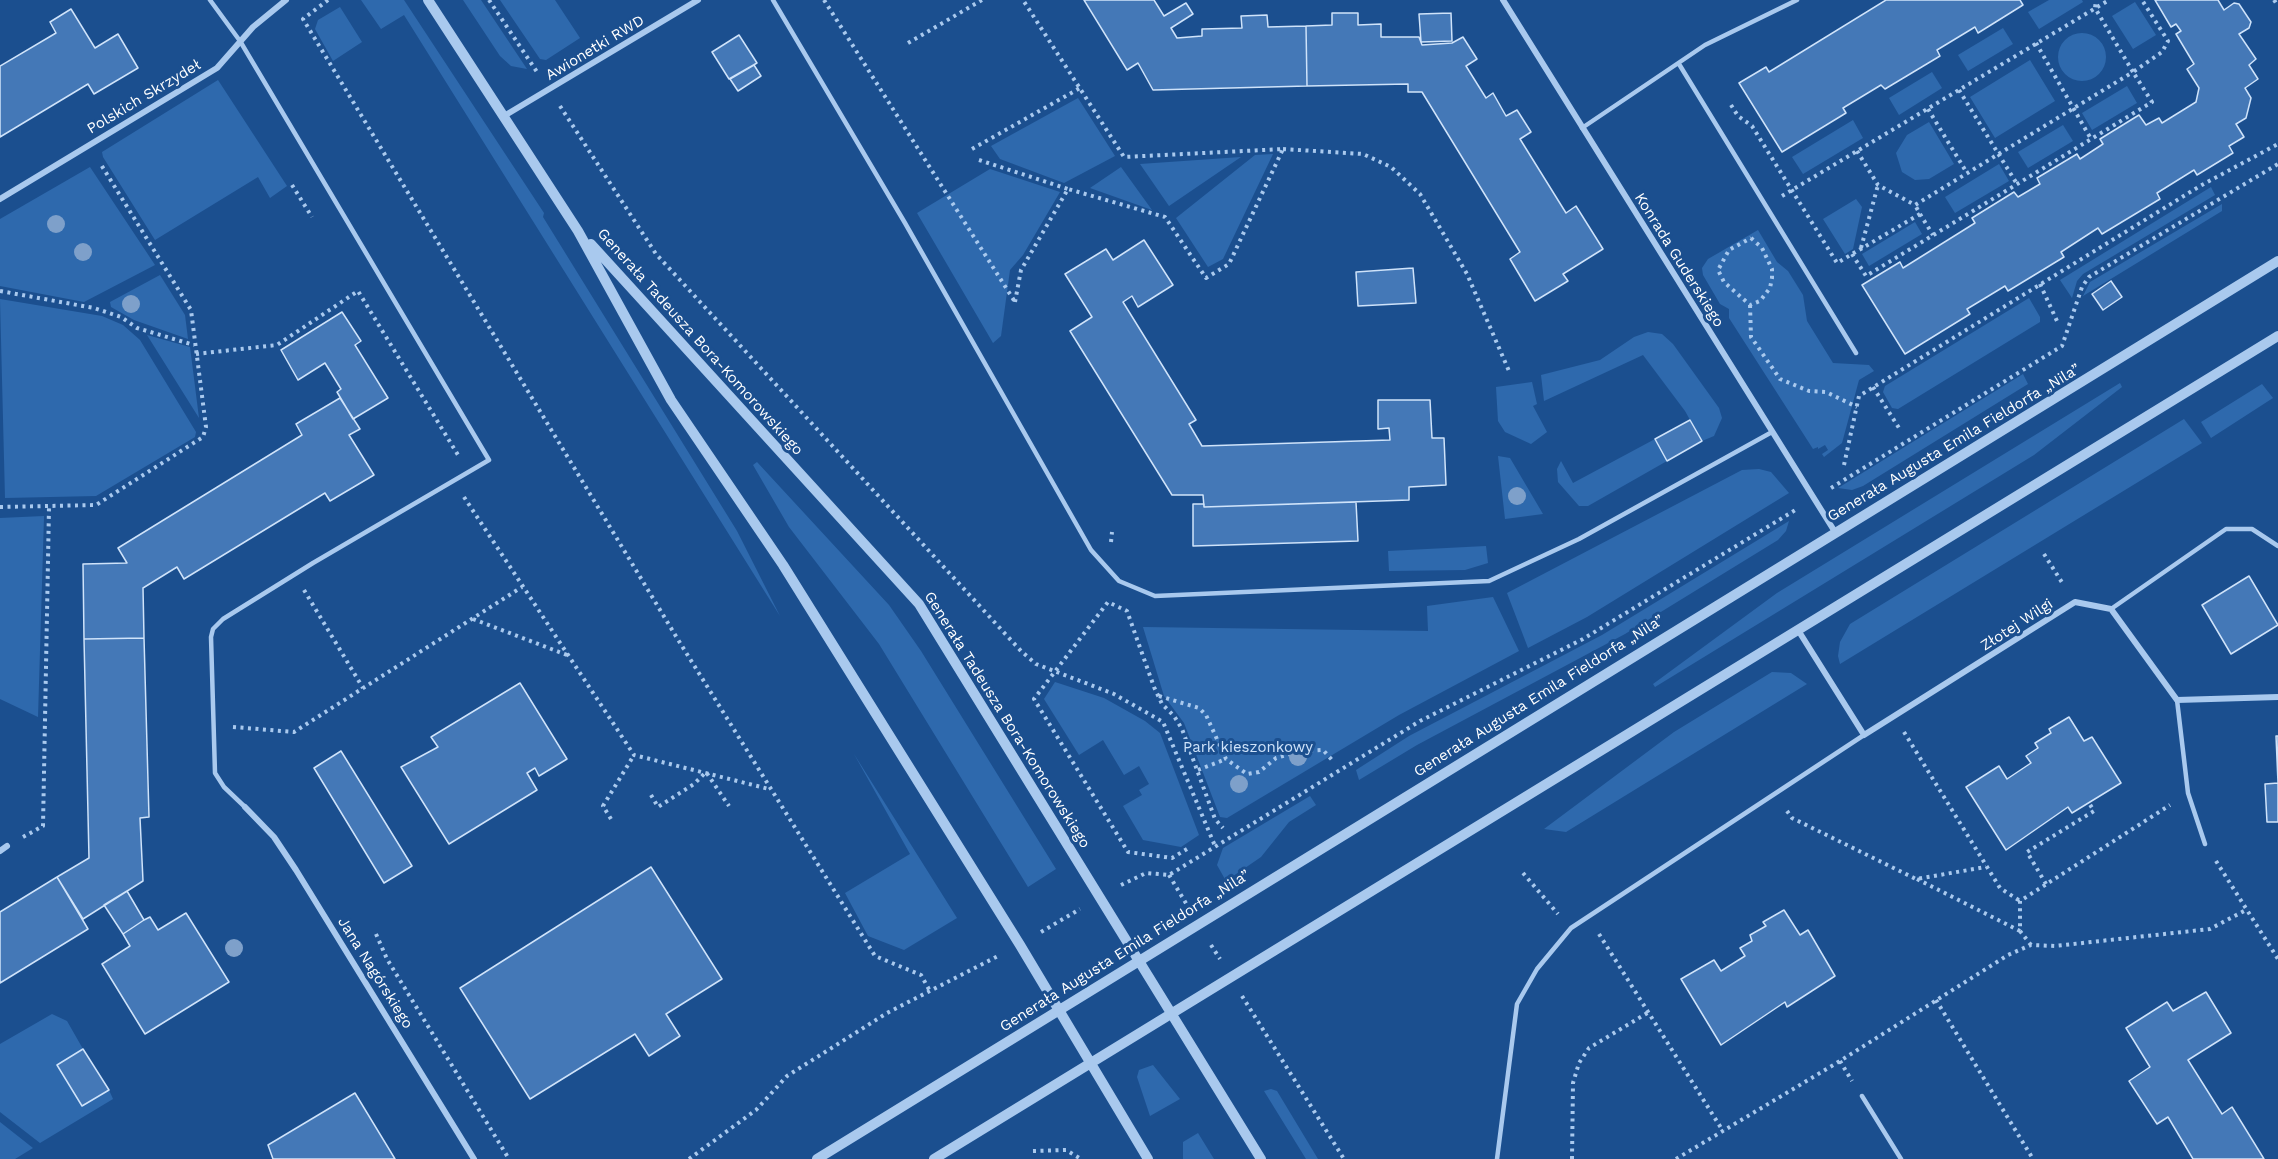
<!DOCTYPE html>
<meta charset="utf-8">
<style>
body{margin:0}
canvas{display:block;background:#1b4f8f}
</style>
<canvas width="2278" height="1159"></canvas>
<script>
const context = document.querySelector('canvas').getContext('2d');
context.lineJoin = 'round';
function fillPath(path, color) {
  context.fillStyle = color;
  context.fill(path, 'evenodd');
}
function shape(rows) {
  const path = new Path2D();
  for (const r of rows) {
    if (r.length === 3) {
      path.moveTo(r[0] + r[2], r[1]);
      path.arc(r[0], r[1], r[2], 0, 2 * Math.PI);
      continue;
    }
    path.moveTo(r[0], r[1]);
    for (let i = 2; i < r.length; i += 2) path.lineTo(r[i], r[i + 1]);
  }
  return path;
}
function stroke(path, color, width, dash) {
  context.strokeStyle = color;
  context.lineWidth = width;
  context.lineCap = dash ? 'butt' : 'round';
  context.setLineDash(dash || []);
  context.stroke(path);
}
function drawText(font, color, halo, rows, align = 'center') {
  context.font = font + ' "Work Sans",sans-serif';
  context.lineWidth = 6;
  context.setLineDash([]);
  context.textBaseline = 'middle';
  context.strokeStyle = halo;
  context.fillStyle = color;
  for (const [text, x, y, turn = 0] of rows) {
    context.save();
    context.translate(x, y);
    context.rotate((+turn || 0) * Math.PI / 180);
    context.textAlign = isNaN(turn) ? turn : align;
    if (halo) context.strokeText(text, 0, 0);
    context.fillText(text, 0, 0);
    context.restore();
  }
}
fillPath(shape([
 [361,0,404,0,544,213,543,217,737,531,780,616,404,15,381,29],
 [463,0,481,0,527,69,511,66,500,56],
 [500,0,555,0,580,38,546,60,540,59],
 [2049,0,2082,0,2083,2,2039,29,2028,12],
 [2135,2,2156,35,2133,49,2112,16],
 [340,7,362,42,333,61,315,29,318,20],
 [2003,28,2013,44,1968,71,1958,55],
 [2082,57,24],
 [2030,60,2055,101,1995,138,1970,97],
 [1932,72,1942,88,1899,115,1889,98],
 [218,80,287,186,270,198,258,177,155,240,103,157,102,152],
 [2127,86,2137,103,2092,130,2082,113],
 [1078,98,1115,156,1064,183,1000,159,991,146],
 [1853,120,1863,138,1803,174,1792,157],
 [1929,122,1954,164,1929,179,1915,180,1902,172,1896,153,1907,135],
 [2063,125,2073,141,2028,168,2018,152],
 [1273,154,1223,259,1208,267,1176,218,1255,155],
 [1241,157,1169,206,1140,164],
 [1999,164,2009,181,1955,213,1945,197],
 [90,167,155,265,84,302,0,286,0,219],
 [1121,167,1152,210,1090,188],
 [990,169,1060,192,1023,255,1010,270,1001,336,993,343,917,213],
 [2211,187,2215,195,2083,274,2077,281,2072,298,2060,280],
 [1856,199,1862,207,1853,249,1845,254,1823,219],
 [2222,204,2222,211,2083,296,2090,282],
 [1915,222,1922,234,1869,266,1862,254],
 [1758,230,1777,262,1788,271,1803,295,1807,321,1833,363,1869,365,1874,371,1859,380,1842,443,1824,457,1822,454,1828,450,1825,445,1818,449,1818,447,1813,449,1729,318,1729,309,1720,304,1703,275,1702,268,1708,259],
 [160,275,185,315,188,339,134,320,111,307,110,302],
 [2029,298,2040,317,2040,322,1898,409,1892,408,1883,392,1885,386],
 [0,299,102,316,123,325,140,340,196,432,195,437,96,496,5,498],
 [1648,332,1662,334,1673,344,1719,408,1722,418,1714,436,1702,441,1685,411,1643,355,1544,401,1541,375,1600,360,1634,337],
 [147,335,190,347,199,418],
 [2023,374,2028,384,1863,486,1852,490,1838,488],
 [1532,382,1537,404,1533,406,1547,432,1531,444,1505,432,1498,421,1496,387],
 [2120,383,2122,387,2034,455,1655,687,1653,684,1777,593],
 [2262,384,2273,398,2211,438,2201,422],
 [2184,419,2202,443,1840,664,1838,656,1840,642,1850,624],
 [1655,439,1667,461,1588,506,1579,506,1558,482,1557,469,1561,461,1573,483],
 [1498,456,1510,458,1543,514,1505,519],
 [757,462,889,605,921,651,1056,869,1028,887,879,644,789,527,753,465],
 [1759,469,1771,472,1789,493,1587,617,1528,648,1507,593,1742,470],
 [44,516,38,717,0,699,0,518],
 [1789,521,1786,531,1778,540,1625,634,1417,745,1359,780,1356,770,1409,736,1602,635],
 [1486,546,1488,563,1465,570,1389,571,1388,551],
 [1493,597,1519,651,1399,715,1227,818,1220,817,1184,723,1164,696,1143,627,1428,631,1427,606],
 [1772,672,1791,673,1807,684,1566,832,1544,829,1674,732],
 [1055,682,1104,698,1145,721,1160,733,1199,835,1181,847,1143,840,1123,806,1142,795,1139,790,1149,784,1139,766,1124,775,1103,740,1079,755,1044,699],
 [854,754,957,918,904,950,868,936,845,893,910,854],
 [1310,796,1316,805,1289,822,1261,857,1226,881,1217,865,1223,848],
 [52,1014,67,1021,83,1049,57,1065,82,1106,109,1090,113,1099,40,1143,0,1112,0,1044],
 [1153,1065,1180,1099,1150,1116,1137,1077,1139,1070],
 [1271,1089,1277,1091,1318,1159,1306,1159,1264,1091],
 [0,1122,33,1148,15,1159,0,1159],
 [1198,1133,1214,1159,1183,1159,1183,1142]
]), '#2e69ad');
const building = shape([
 [1084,0,1154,0,1164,16,1186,3,1193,14,1171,28,1177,38,1202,36,1202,29,1242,28,1241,16,1267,15,1268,27,1306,26,1307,86,1153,90,1138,63,1127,70,1084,0],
 [1886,0,2020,0,2023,5,1978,33,1975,27,1937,50,1940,56,1885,89,1881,85,1843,108,1846,113,1782,152,1739,83,1766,67,1769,72,1886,0],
 [2155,0,2218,0,2224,10,2234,3,2239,4,2251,22,2249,28,2239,34,2256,59,2249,65,2258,79,2245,88,2251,98,2246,118,2236,124,2244,137,2229,146,2233,153,2197,175,2194,170,2157,193,2160,199,2102,234,2098,228,2061,252,2064,257,2008,291,2005,286,1967,309,1970,314,1905,354,1862,285,1900,262,1903,268,1975,223,1972,218,2014,192,2018,197,2040,184,2037,178,2077,154,2080,159,2103,144,2100,139,2139,115,2146,125,2159,118,2162,123,2196,102,2199,88,2187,69,2194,64,2176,34,2181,31,2176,24,2171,27,2155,0],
 [71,9,95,48,118,34,138,68,94,94,88,84,0,137,0,66,56,33,50,22,71,9],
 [1332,13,1358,13,1358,25,1381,24,1381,37,1419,37,1422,45,1452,43,1463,37,1477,59,1466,66,1486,98,1493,93,1506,116,1517,110,1531,132,1520,139,1566,213,1576,206,1603,249,1563,274,1568,281,1535,301,1510,259,1520,252,1422,92,1408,92,1408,84,1307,86,1306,26,1332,25,1332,13],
 [1451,13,1452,41,1421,42,1419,14,1451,13],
 [739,35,757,63,729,79,712,52,739,35],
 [754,65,761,76,738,91,730,79,754,65],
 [1144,240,1173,285,1138,307,1132,296,1123,302,1196,420,1189,424,1202,446,1390,440,1389,428,1378,429,1378,400,1430,400,1432,438,1444,438,1446,485,1409,487,1409,500,1204,507,1203,495,1172,495,1070,331,1092,317,1065,274,1106,249,1113,260,1144,240],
 [1413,268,1416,303,1358,306,1356,272,1413,268],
 [2111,281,2122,297,2103,310,2092,294,2111,281],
 [342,312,361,341,355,345,388,398,353,419,337,392,341,389,325,363,298,380,281,350,342,312],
 [340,398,360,429,349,435,374,475,330,501,325,493,184,579,177,567,143,588,144,638,84,639,83,564,127,563,118,548,302,435,296,424,340,398],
 [1690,420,1702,441,1667,461,1655,439,1690,420],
 [1356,502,1358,541,1193,546,1193,504,1204,504,1204,507,1356,502],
 [2249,576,2278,625,2231,654,2202,605,2249,576],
 [144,638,149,817,140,818,143,881,83,919,57,877,89,858,84,639,144,638],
 [520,683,567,759,539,776,535,768,527,773,537,790,449,844,401,767,438,747,431,737,520,683],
 [2069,717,2084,741,2092,737,2121,783,2072,813,2068,807,2006,850,1966,787,1999,766,2007,779,2031,763,2026,756,2038,748,2035,743,2051,733,2049,729,2069,717],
 [2276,736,2278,736,2278,822,2267,822,2265,784,2278,783,2276,736],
 [341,751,412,866,384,883,314,768,341,751],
 [651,867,722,979,666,1014,680,1036,649,1056,635,1034,530,1099,460,988,651,867],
 [57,877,88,929,0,983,0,912,57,877],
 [127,891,144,920,123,934,104,905,127,891],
 [1784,910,1800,935,1808,930,1835,976,1787,1007,1785,1002,1721,1045,1681,979,1714,960,1721,971,1745,956,1740,948,1752,941,1750,935,1766,926,1763,922,1784,910],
 [186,913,229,982,145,1034,102,964,130,946,123,934,144,920,150,917,158,930,186,913],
 [2206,992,2231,1033,2188,1060,2222,1114,2232,1107,2264,1159,2193,1159,2168,1117,2157,1124,2129,1081,2150,1067,2126,1028,2167,1002,2173,1011,2206,992],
 [83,1049,109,1090,82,1106,57,1065,83,1049],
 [355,1093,395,1159,273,1159,268,1145,355,1093]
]);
fillPath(building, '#4478b7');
stroke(building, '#cfe3fa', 1.5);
stroke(shape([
 [328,0,303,19,677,638,875,956,921,975,931,993],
 [489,0,537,72],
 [824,0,1015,302],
 [2274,0,2278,6],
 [908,43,982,0],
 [2036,43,2091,139],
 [1959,90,2017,184],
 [1731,105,1738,116,1752,126,1837,263,1920,214,1915,205],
 [560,106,656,254,1021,651,1036,664,1114,694,1163,722,1215,846],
 [1928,109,1967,173],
 [972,149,1080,88],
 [1283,149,1363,154,1391,167,1420,194,1467,274,1509,371],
 [1857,151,1878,185,1915,205,2133,72,2095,8,2096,0],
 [979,160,1068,189],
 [292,185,312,217],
 [1782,196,2109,0],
 [1920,214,1933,235],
 [1751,238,1762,248,1772,269,1772,278,1770,288,1760,301,1750,305,1724,282,1718,270,1729,250,1751,238],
 [1861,248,1878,185],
 [1852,254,1866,276,2152,102,2133,72,2162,52,2168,41,2142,0],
 [2040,284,2057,321],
 [0,291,94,308,121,317,137,328,194,345],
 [1015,302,1021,270,1068,189,1165,217,1206,278,1229,264,1283,149,1124,157,1023,0],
 [1750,305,1751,337,1780,379,1809,391,1826,392,1857,407],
 [196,354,277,345,358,291,458,455],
 [1873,387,1899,428],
 [1844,465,1859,396,2200,186,2278,144],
 [1831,488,2062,346,2082,287,2089,277,2278,164],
 [464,497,634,755,769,789],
 [0,507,96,505,203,437,206,427,191,310,100,163],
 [1111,542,1112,532],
 [2044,554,2063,584],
 [304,590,363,688],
 [473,619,567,655],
 [1159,696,1199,708,1206,715,1226,759,1247,774,1259,772,1276,758,1301,751,1323,750,1333,761],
 [233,727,294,732,522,587],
 [1904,732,2000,888,2020,901],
 [1198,770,1226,759],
 [651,795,658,807,694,784,706,772,729,806],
 [1787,811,1792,818,1916,879,1986,867],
 [611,819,603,806,634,755],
 [23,837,43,826,49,507],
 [1187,849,1172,858,1128,852,1034,699,1108,602,1127,611,1154,687,1162,704,1174,716,1182,729,1215,819,1223,828],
 [2216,861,2278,959],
 [1523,873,1558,914],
 [1169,875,1187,905],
 [1917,879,2020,931],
 [2046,884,2027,852,2094,811,2089,803],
 [1121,885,1146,873,1169,875,1420,721,1583,639,1797,509],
 [1041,932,1080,909],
 [376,934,387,959,509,1159],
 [1599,934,1723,1131],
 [1211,945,1220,959],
 [2031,945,2020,931,2020,901,2170,805],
 [1242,996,1344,1159],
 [1936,1000,2033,1159],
 [1840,1061,1852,1081],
 [1033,1151,1066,1150,1081,1159],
 [689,1159,756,1110,787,1076,887,1013,1000,955],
 [1572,1159,1573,1083,1579,1063,1589,1048,1649,1012],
 [1676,1159,1840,1061,2008,955,2031,945,2055,946,2210,929,2246,910]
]), '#a9c9ee', 4, [3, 4.5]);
stroke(shape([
 [210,0,240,41,489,460,313,563,223,619,213,629,211,637,215,773,224,787,245,807],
 [773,0,905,223,1091,550,1119,581,1155,596,1489,581,1579,539,1772,432],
 [1679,64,1856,353],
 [1582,128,1705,45,1797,0],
 [2111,609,2226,529,2252,529,2278,546],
 [2177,700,2188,793,2205,844],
 [1862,1096,1901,1159],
 [1497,1159,1517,1004,1537,969,1571,928,1864,735]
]), '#a9c9ee', 4.5);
stroke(shape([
 [1503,0,1835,532],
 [504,116,698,0],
 [0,199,217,68,253,27,286,0],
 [1798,630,1864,735,2075,602,2111,609,2177,700,2278,697],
 [245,807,274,837,296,870,474,1159],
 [0,851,7,846]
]), '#a9c9ee', 6);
stroke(shape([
 [428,0,578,231,671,400,783,565,1020,945,1148,1159],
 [591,244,919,604,1261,1159],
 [817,1159,2278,261],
 [934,1159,2278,336]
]), '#a9c9ee', 10);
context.fillStyle = '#7ea0ca';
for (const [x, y] of [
 [56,224],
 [83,252],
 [131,304],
 [1517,496],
 [1298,757],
 [1239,784],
 [234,948]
]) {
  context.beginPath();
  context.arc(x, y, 9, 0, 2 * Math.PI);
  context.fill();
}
drawText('15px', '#fff', '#1b4f8f', [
 ["Awionetki RWD",595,48,-31],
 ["Polskich Skrzydeł",144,97,-31],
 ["Konrada Guderskiego",1679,260,58],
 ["Generała Tadeusza Bora-Komorowskiego",700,342,48],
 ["Generała Augusta Emila Fieldorfa „Nila”",1954,443,-31],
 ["Złotej Wilgi",2017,625,-33],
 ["Generała Augusta Emila Fieldorfa „Nila”",1539,696,-32],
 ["Generała Tadeusza Bora-Komorowskiego",1007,720,58],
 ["Generała Augusta Emila Fieldorfa „Nila”",1125,951,-32],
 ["Jana Nagórskiego",375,973,58]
]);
drawText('15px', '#cfe3fa', '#1b4f8f', [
 ["Park kieszonkowy",1248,748]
]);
</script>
